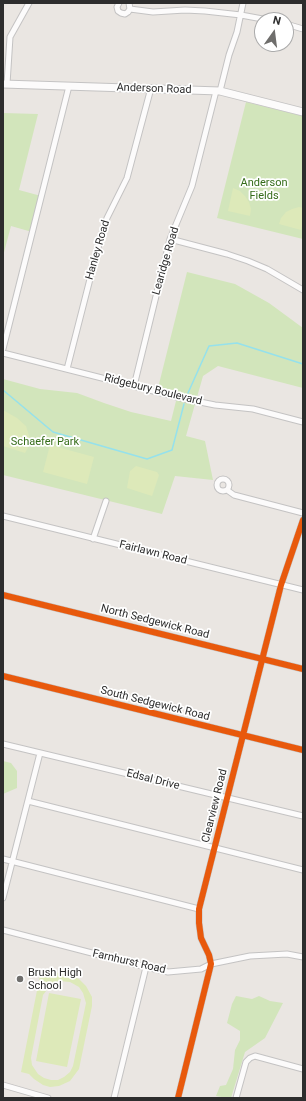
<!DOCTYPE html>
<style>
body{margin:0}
#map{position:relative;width:306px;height:1101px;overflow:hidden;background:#eae6e2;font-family:Roboto,sans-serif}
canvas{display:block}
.frame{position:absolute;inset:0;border:4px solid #2d2d2d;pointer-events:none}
.north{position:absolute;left:254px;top:12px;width:40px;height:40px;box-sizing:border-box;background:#fff;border:1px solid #ababab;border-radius:50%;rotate:14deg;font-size:11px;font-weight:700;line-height:16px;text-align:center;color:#2d2d2d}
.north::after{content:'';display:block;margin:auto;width:14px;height:18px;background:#6f6e6c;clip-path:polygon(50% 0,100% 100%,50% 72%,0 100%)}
</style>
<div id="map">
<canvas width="306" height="1101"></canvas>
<div class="frame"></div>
<div class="north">N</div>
</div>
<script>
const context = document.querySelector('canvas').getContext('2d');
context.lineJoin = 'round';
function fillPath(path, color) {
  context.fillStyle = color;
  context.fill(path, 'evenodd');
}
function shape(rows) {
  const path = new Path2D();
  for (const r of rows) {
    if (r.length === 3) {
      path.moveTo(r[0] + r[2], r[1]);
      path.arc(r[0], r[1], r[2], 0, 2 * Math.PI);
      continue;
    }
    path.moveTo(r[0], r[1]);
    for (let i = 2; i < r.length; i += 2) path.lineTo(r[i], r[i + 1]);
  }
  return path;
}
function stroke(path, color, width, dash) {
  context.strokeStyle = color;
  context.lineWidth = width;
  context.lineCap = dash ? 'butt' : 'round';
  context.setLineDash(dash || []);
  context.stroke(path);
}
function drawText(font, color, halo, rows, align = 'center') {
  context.font = font + ' Roboto,sans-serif';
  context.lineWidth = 3.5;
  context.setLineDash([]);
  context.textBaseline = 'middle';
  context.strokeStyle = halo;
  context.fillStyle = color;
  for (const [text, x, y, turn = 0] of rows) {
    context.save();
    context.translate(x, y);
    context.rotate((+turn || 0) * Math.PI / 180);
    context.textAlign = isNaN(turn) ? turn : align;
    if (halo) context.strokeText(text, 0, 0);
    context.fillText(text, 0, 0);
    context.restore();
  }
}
fillPath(shape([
 [246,102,303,116,303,239,217,218],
 [3,113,38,114,19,190,41,196,32,232,11,226,3,256],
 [187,272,235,284,269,303,303,328,303,388,218,366,203,376,186,436,205,441,213,480,175,476,162,514,3,475,3,379,40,389,77,393,104,403,131,412,171,421,177,397,157,392],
 [3,761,11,763,17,771,17,788,3,794],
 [236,996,252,999,259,996,270,1001,283,1003,265,1038,245,1052,231,1098,227,1098,216,1096,220,1086,226,1085,233,1069,235,1050,240,1040,240,1031,227,1023,232,1004]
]), '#d2e5bb');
fillPath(shape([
 [233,188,240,191,245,196,249,202,251,209,250,216,228,211],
 [299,207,303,208,303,222,301,230,279,224,281,218,286,212,292,209],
 [3,410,17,418,26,426,31,442,25,453,3,446],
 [50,445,94,457,87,484,43,472],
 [136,466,157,472,159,475,152,496,127,488,130,471],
 [41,970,70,975,79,979,86,986,92,997,92,1006,79,1069,70,1081,59,1086,50,1087,43,1085,34,1079,29,1074,21,1072],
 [59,981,70,982,79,987,83,993,86,1003,73,1066,70,1072,64,1077,58,1080,51,1080,44,1078,38,1074,32,1065,31,1058,43,995,50,986],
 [49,993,81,999,67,1067,36,1061]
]), '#dde9b9');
stroke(shape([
 [3,390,53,432,147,459,172,450,184,404],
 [188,393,209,346,237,343,303,364]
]), '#95e1ec', 1.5);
const street = shape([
 [119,3,117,7,118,11,121,13,125,14,128,12,130,9,129,3],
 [130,9,153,12,185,10,205,11,241,15,268,20],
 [286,24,303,29],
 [7,84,10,37,29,3],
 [220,91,229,55,237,32,243,3],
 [170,239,227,254,248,261,267,269,303,290],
 [3,349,69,86],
 [3,353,185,399,215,405,253,409,303,422],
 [67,369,101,236,107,218,127,178,151,88],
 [134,386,170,239,192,186,216,91],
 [223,485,6],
 [227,490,234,495,303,513],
 [3,516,303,590],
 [93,539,106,501],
 [3,595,303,669],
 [3,676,303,750],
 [3,744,303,816],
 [28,801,303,870],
 [3,859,199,909],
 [3,898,40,753],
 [3,930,146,967,168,972,201,969,211,964,250,956,287,954,303,957],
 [3,1085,48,1098],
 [114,1098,146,967],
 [178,1098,211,964,209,955,201,938,199,923,199,909,281,585,303,520],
 [236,1098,246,1062,250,1058,255,1056,303,1069]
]);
const secondary = shape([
 [3,84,220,91,303,112]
]);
stroke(street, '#c4c3c3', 7);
stroke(secondary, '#c4c3c3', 9);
stroke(street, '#fcfbfb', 5);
stroke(secondary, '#fcfbfb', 7);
stroke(shape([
 [3,595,303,669],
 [3,676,303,750],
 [178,1098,211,964,209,955,201,938,199,923,199,909,281,585,303,520]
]), '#e8590c', 6);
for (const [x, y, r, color] of [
 [20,979,4,"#6f6e6c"]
]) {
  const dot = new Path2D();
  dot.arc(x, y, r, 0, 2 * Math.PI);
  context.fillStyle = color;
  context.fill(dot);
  stroke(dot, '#fff', 1.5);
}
drawText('11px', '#2d2d2d', '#fff', [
 ["Anderson Road",154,89,2],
 ["Hanley Road",98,250,-74],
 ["Learidge Road",166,261,-74],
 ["Ridgebury Boulevard",153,390,14],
 ["Fairlawn Road",153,553,14],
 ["North Sedgewick Road",155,622,14],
 ["South Sedgewick Road",155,704,14],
 ["Edsal Drive",153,780,14],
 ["Clearview Road",215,806,-76],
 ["Farnhurst Road",129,962,13]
]);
drawText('11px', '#356c1a', '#fff', [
 ["Anderson",264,183],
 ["Fields",264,196],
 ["Schaefer Park",45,442]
]);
drawText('11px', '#2d2d2d', '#fff', [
 ["Brush High",28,973],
 ["School",28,986]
], 'left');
</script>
